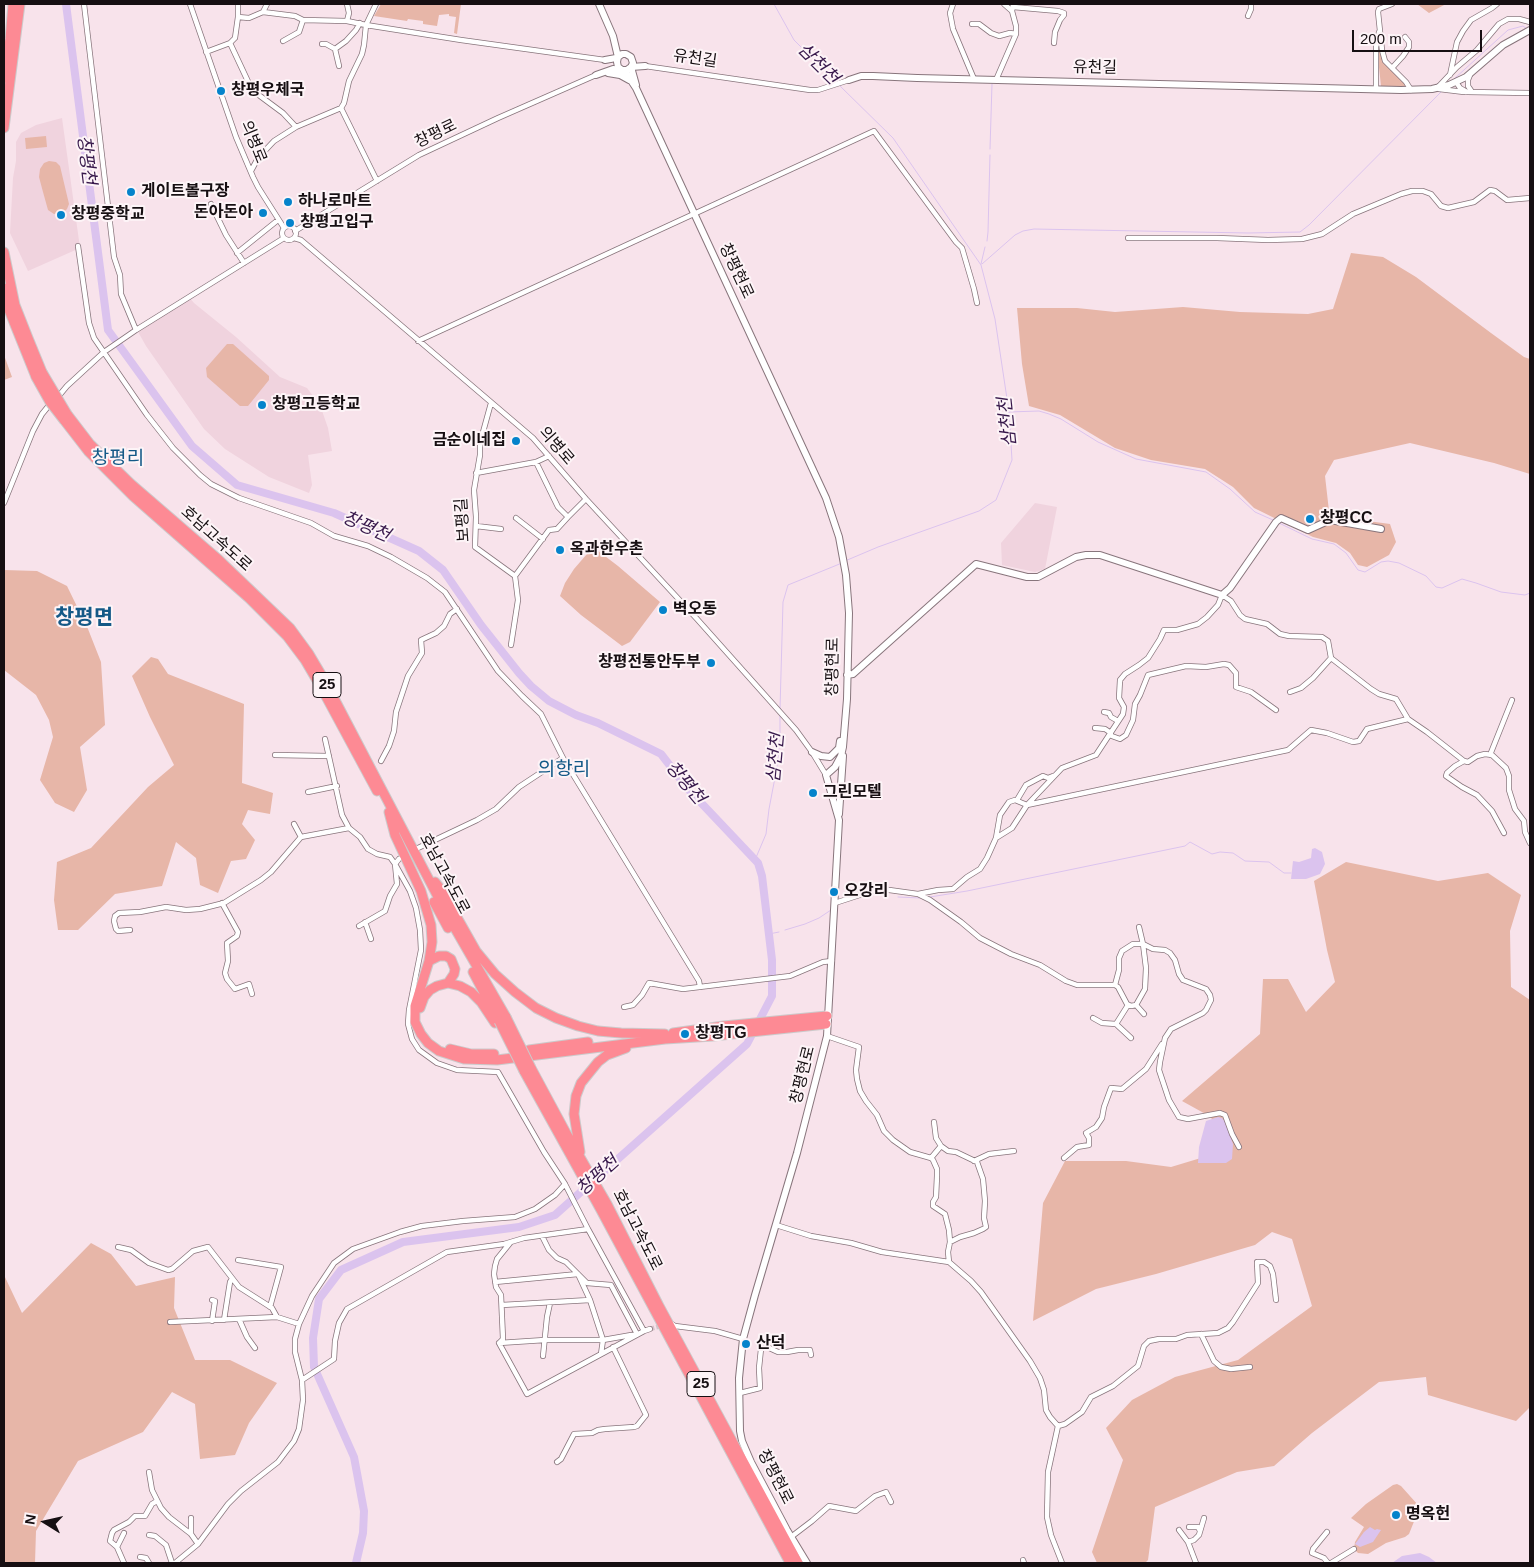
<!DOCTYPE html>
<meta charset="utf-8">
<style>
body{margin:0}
#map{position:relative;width:1534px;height:1567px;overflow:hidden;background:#f8e3eb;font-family:Helvetica,sans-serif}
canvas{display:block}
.frame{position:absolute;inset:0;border:5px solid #160f12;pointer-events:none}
.north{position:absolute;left:20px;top:1497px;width:50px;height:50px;-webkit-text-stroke:4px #fdf4f7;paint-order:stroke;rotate:280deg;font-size:14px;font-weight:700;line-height:20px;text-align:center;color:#160f12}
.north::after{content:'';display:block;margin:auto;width:18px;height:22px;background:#160f12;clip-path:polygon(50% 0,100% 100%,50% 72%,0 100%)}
.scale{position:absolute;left:1352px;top:30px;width:130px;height:22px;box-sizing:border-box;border:2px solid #160f12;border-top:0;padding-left:6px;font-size:15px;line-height:18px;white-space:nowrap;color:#160f12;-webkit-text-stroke:4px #fdf4f7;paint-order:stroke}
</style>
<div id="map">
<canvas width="1534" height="1567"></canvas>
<div class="frame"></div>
<div class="north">N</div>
<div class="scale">200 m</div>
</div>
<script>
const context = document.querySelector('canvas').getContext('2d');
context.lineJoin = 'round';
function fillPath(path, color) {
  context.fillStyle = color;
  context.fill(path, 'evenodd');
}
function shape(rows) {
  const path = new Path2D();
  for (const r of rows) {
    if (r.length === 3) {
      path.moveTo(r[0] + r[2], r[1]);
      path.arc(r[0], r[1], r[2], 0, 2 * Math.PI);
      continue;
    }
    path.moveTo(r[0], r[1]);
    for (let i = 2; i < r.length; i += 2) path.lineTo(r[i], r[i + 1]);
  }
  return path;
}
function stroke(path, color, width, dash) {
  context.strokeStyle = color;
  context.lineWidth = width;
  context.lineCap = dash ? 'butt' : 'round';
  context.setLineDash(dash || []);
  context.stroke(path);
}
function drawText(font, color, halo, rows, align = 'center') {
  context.font = font + ' Helvetica,"Noto Sans KR",sans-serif';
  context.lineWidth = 4;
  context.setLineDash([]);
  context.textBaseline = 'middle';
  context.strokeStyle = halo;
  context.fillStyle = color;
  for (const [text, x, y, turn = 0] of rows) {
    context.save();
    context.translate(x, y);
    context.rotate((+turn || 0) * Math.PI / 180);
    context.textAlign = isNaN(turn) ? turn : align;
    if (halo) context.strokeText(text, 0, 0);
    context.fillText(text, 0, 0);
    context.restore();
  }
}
fillPath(shape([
 [62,118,80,248,28,271,10,233,13,178,16,161,16,142,21,133,36,125],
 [189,297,194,303,236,337,280,377,307,388,320,405,328,428,332,451,308,455,312,485,309,493,269,477,225,449,204,429,146,346,137,330],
 [1035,503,1057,507,1045,569,1035,572,1002,565,1001,543]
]), '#f0d3de');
fillPath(shape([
 [381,4,461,4,457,34,454,33,456,17,449,16,449,14,439,15,437,26,423,24,423,21,408,19,407,21,374,16],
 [1417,4,1446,4,1429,13],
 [1379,44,1383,60,1408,87,1381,86,1378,58],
 [46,136,47,147,26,149,25,138],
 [49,161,56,162,60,166,69,204,67,209,63,213,54,214,48,210,43,192,39,177,40,169,44,163],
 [1351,253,1383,257,1416,277,1491,333,1524,357,1530,359,1530,474,1494,463,1410,443,1334,460,1325,476,1329,511,1345,518,1390,524,1396,542,1389,555,1367,567,1358,565,1350,553,1336,543,1313,537,1254,508,1233,487,1205,469,1151,460,1115,448,1060,415,1029,406,1022,364,1017,308,1077,308,1115,312,1183,307,1240,312,1308,314,1333,309],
 [227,344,233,344,269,376,269,380,248,406,240,406,207,377,206,368],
 [4,355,12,377,4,380],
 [593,547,618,566,660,602,630,642,622,646,581,615,560,596,565,583,574,569],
 [4,570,37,571,67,586,88,629,101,662,105,725,80,747,87,790,74,812,55,803,40,780,53,737,49,720,36,695,4,670],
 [151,657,158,659,168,674,244,704,242,783,273,793,270,814,248,810,242,824,255,840,246,859,231,861,218,893,200,885,196,858,176,842,162,886,115,894,78,930,58,930,54,900,57,862,91,848,148,787,174,765,150,717,132,676],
 [1346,862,1438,881,1488,873,1521,895,1510,931,1511,987,1530,1000,1530,1407,1516,1421,1428,1395,1426,1377,1379,1382,1312,1433,1274,1466,1237,1472,1155,1507,1148,1560,1145,1563,1097,1563,1092,1552,1123,1460,1106,1428,1132,1400,1175,1377,1238,1360,1312,1306,1292,1239,1272,1232,1255,1245,1156,1274,1096,1289,1033,1321,1043,1203,1065,1161,1126,1161,1171,1167,1224,1151,1211,1117,1182,1101,1260,1034,1263,979,1288,979,1306,1012,1335,982,1327,950,1314,881],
 [91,1243,111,1254,136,1286,175,1277,174,1308,195,1360,230,1360,277,1383,249,1423,235,1455,200,1459,195,1404,172,1392,143,1432,78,1461,36,1531,35,1563,4,1563,4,1275,22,1313],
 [1397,1484,1401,1486,1418,1505,1419,1509,1409,1534,1405,1537,1386,1543,1368,1554,1358,1553,1354,1549,1355,1542,1364,1527,1351,1518,1366,1504,1393,1485]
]), '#e7b6a8');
fillPath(shape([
 [1315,848,1322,852,1325,864,1320,874,1306,879,1291,879,1293,861,1299,862,1311,858,1312,849],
 [1218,1117,1222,1118,1225,1122,1233,1144,1232,1159,1226,1163,1198,1163,1199,1147,1206,1121],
 [1370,1527,1375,1530,1377,1529,1381,1530,1373,1542,1360,1547,1355,1544,1364,1532],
 [1420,1553,1429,1557,1437,1563,1392,1563,1402,1556]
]), '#dbc3ee');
stroke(shape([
 [774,4,794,40,836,82],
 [1454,79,1508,30,1523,26,1527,29],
 [839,85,893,138,981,265,995,319,1009,412,1012,460,996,500,979,511,878,547,845,561],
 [990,149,992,84],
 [987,241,988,232,990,155],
 [981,264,985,247],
 [982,264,1015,235,1023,231,1034,229,1248,233,1300,232,1309,225,1442,91],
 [1009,412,1039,411,1049,414,1061,419,1098,442,1136,459,1206,472,1230,489,1255,512,1273,520],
 [1279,523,1312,539,1334,544,1346,553,1358,570,1365,572,1381,562,1388,561,1399,563,1426,576,1436,587,1442,588,1462,579,1476,583,1501,592,1525,595,1530,593],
 [780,709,783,602,788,585,842,563],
 [755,860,766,834,769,809,777,767,780,739,780,715],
 [898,897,920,898],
 [930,897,967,891,1185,846,1190,842,1212,854,1220,852,1233,853,1245,861,1269,862,1284,873,1291,873],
 [785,930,805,924,819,918,831,910],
 [769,934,779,932]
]), '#dbc3ee', 1);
stroke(shape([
 [66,4,108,330,192,446,237,485,334,513,419,551,443,570,481,625,519,673,531,686,549,701,576,715,598,723,661,754,688,789,758,863,762,876,772,960,772,996,747,1044,555,1215,519,1227,403,1242,341,1270,319,1299,313,1338,314,1367,354,1457,364,1511,363,1533,356,1563]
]), '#dbc3ee', 8);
stroke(shape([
 [650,1329,664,1325]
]), '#d6c3ca', 4.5, [4.5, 2]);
const street = shape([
 [84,4,114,257,120,275,121,294,136,330],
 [190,4,236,137,253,177,258,187,284,228],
 [238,4,238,17],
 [347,4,349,13,347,21],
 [953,4,950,13,953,29,974,79],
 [1004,4,1012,11],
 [1392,4,1379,9,1378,12,1382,50,1385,61,1406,82,1411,90],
 [1013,7,1058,11,1064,13,1064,15,1060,20,1055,32,1054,43],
 [263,12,267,4],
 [1248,16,1251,9,1251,4],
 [972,24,979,24,991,33,999,36,1010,33,1016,34],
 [283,41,299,32,303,20,347,21,366,25,376,4],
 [230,43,252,90,283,113,296,127,274,141,258,158,251,171],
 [322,44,326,44,335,49,346,41,356,30,360,23],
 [335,49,339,66],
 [206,52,230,43,235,38,238,17,249,18,263,12,295,16,303,20],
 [645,66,810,90,818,90,849,80],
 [1392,68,1403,56,1409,47,1409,42,1405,37],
 [1450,75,1457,42,1463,31,1471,20,1492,8,1497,4],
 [1470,75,1468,80,1468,86,1472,92],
 [996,80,1016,34,1016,26,1012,11,1013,5],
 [1456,82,1460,88,1467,92,1530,93],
 [1438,87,1457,67,1477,50,1499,24,1508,19,1519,19,1530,22],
 [1376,89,1376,47,1379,32],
 [1439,89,1464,92],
 [296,127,341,108],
 [377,181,341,108,344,103,349,81,362,54,364,45,366,25,461,40,605,60],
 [211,204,226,235,244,263],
 [289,233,7],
 [295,231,419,155,498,118,596,75],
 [294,238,301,240,533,438,586,499,697,619,796,730,812,752,826,775],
 [1128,238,1217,238,1268,240,1302,239,1322,234,1353,214,1401,194,1412,191,1423,191,1431,194,1441,206,1448,208,1474,202,1490,190,1495,191,1507,200,1530,198],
 [78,246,89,323,94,338,147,415,173,448,200,475,211,484,239,498,311,523,334,536,368,546,391,557,427,578,445,592,498,671,522,696,541,714,563,758,699,981,700,987],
 [237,253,278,220],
 [418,341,874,131,956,242,962,248,974,289,977,303],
 [57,398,67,386,104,352,136,330,284,238],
 [491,403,480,443,480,455,474,490,476,517,475,547,515,576],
 [536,462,558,507,568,517,586,499],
 [476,473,536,462,549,456],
 [4,503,33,431,42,414,51,403],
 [516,518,543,539],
 [476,526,501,529],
 [511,645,518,600,515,576,549,530,557,529,568,517],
 [1290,692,1301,688,1313,678,1331,658],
 [1104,712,1109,713,1111,717,1118,721],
 [1095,728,1105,729,1111,733],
 [1109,735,1120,739,1126,735,1133,720,1135,704,1140,695,1148,675,1186,666,1206,667,1224,664,1229,665,1236,673,1236,687,1251,692,1276,710],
 [325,739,342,815,349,828,360,837,368,849,377,854,390,857,395,864,410,891,416,908,420,930,421,950,409,1010,408,1024,412,1039,419,1050,437,1063,457,1070,498,1072,544,1152,565,1184,588,1229],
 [275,755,329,756],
 [1490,755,1512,700],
 [381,761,389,746,394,731,396,712,408,676,422,653,421,640,436,633,444,626,450,614,457,609],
 [308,792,337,786],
 [1017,800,1026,785,1043,776,1048,778,1053,776],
 [294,824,301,837,349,828],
 [1504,833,1492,811,1477,795,1462,787,1446,776,1447,773,1455,766,1464,761,1468,762,1477,756,1485,754,1492,755,1506,768,1509,776,1509,790,1515,809,1524,821,1525,832,1530,843],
 [996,838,1000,815,1009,802,1015,800,1027,805,1288,750,1311,730,1327,733,1353,742,1359,741,1367,729,1408,719,1427,732,1464,761],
 [418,848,477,820,496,809,519,787,563,758],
 [918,894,938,890,953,889,967,877,980,869,987,858,996,838,1012,828,1027,805,1062,768,1096,755,1123,714,1124,707,1119,698,1120,680,1125,674,1139,665,1148,658,1160,639,1164,630,1177,630,1198,624,1207,617,1218,605,1222,595,1231,601,1240,615,1245,619,1267,624,1280,634,1289,636,1322,637,1328,641,1331,658,1371,689,1379,694,1396,699,1408,719],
 [222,903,238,932,237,936,227,943,228,961,225,973,227,979,235,989,249,984,252,994],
 [835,903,872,891,882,889,918,894,930,900,961,922,980,938,1011,954,1040,965,1066,981,1077,985,1115,985,1119,970,1119,958,1122,951,1133,944,1143,944,1153,949,1165,950,1170,953,1175,960,1179,974,1183,980,1206,989,1210,995,1211,1000,1206,1010,1203,1013,1171,1029,1165,1038,1160,1062,1159,1070,1169,1100,1179,1117,1188,1119,1220,1113,1225,1115,1232,1134,1239,1147],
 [365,922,371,939],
 [359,926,385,911,390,896,397,884,395,864,399,859],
 [130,930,118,931,116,929,114,921,115,916,119,913,140,912,166,907,186,910,200,909,224,903,261,880,271,872,301,837],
 [1115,985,1118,987,1127,1004,1131,1006,1136,1005,1145,989,1146,968,1143,944,1139,927],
 [1136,1005,1144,1014],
 [624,1007,633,1005,642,995,649,983,683,989,790,976,823,962,832,961],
 [1093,1018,1102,1023,1116,1024,1128,1005],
 [1116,1024,1131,1038],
 [827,1036,859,1047,856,1070,857,1079,860,1091,866,1101,877,1115,884,1131,893,1140,910,1152,931,1158,933,1160,937,1169,937,1176,936,1197,933,1202,933,1206,945,1214,949,1230,950,1242,948,1252,949,1262],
 [934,1122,936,1138,941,1146,948,1151,956,1152,977,1162,983,1179,985,1201,984,1218,986,1227,983,1229,974,1233,960,1237,950,1242],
 [931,1158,941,1146],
 [1064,1158,1077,1147,1089,1145,1089,1138,1086,1133,1096,1127,1102,1118,1104,1107,1111,1088,1122,1089,1146,1069,1162,1044],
 [974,1161,989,1154,1014,1151],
 [776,1225,811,1236,851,1243,882,1252,949,1262,971,1281,981,1292,1030,1361,1040,1378,1044,1390,1046,1410,1050,1417,1058,1426,1048,1472,1047,1517,1051,1535,1062,1563],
 [118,1247,131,1250,149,1263,168,1270,172,1269,193,1251,208,1247,239,1287,272,1308,277,1317],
 [238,1260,281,1267,270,1307],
 [495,1282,578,1274,590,1300,603,1340,601,1354],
 [212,1300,215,1301,212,1321],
 [502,1305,590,1300],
 [239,1319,247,1337,255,1348],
 [224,1320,230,1282,232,1279],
 [170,1322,277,1317,299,1324],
 [670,1323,675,1326,715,1331,743,1339],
 [1201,1334,1214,1361,1221,1367,1231,1369,1250,1367],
 [499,1343,545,1340,603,1340,637,1334,611,1285,587,1283,566,1262,557,1258,549,1250,542,1236],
 [499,1343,527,1394,644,1331,650,1329],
 [499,1343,503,1339,501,1295,496,1287,494,1274,495,1266,497,1259,510,1243],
 [543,1356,547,1317,550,1303],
 [302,1380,334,1359,335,1341,339,1323,347,1309,447,1252,504,1244,524,1238,588,1229,644,1331],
 [740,1393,760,1388,759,1368,761,1349,767,1347,778,1352,787,1352,798,1350,810,1350,811,1355],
 [1058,1426,1065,1424,1082,1412,1091,1397,1113,1386,1138,1366,1144,1346,1149,1341,1159,1339,1176,1339,1187,1335,1218,1333,1228,1328,1233,1322,1258,1283,1257,1262,1264,1262,1270,1266,1273,1274,1276,1300],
 [557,1462,561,1459,574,1434,592,1433,598,1430,605,1429,634,1427,637,1426,646,1415,613,1347],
 [149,1472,152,1490,161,1508,169,1517,191,1534,198,1544],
 [1189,1527,1198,1527,1200,1531],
 [1179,1530,1188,1542,1196,1563],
 [1327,1532,1313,1549,1312,1553,1324,1558,1328,1563],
 [191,1534,191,1518],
 [149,1535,155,1536,166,1545,172,1563],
 [791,1537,812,1521,829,1506,856,1511,875,1496,886,1492,891,1502],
 [1188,1542,1194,1540,1199,1535,1204,1518],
 [117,1547,124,1533],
 [140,1557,146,1558,149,1563],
 [1023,1560,1024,1563],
 [124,1563,117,1547,110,1541,112,1533,114,1530,129,1522,135,1516,145,1516,152,1504,157,1501],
 [175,1563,198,1544,228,1504,241,1491,278,1462,294,1441,299,1429,303,1400,302,1380,295,1352,295,1339,299,1324,312,1296,334,1263,353,1249,400,1232,422,1226,463,1221,515,1217,535,1209,555,1195,565,1184],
 [1331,1563,1354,1549]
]);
const secondary = shape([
 [599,4,613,36,618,57,617,62,618,67,622,70,627,70,631,67,633,63,631,57,626,54,622,54,618,57,616,58,605,60],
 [608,73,620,75,629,80],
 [596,75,613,69,622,70,626,73,636,88,826,498,839,537,846,575,849,613,847,699,843,747,841,756,835,767,826,775,839,820,827,1036,797,1153,755,1295,743,1339,739,1378,740,1431,742,1441,751,1462,787,1530,807,1563],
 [849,80,861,76,873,76,917,78,1401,90,1432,89,1449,85,1466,77,1503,45,1530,30],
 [636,85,631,67,645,66],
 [847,675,853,674,976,564,1027,577,1038,577,1076,557,1086,555,1100,555,1222,595,1230,588,1276,522,1281,518,1308,530,1330,520,1381,529],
 [812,752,821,756,830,757,839,748,840,741],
 [839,814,843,756]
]);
const highway = shape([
 [4,78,10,39,13,4],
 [4,128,20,4],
 [4,252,15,305,28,338,42,372],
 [4,288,7,305,36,377],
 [67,414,90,444,131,484,219,560,290,628,309,654,325,681,449,918,506,1017],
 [64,420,88,451,133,496,249,598,287,636,305,660,322,689,377,791],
 [389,812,395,835,421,891,431,925,432,942,429,961,415,1006,415,1022,421,1034,428,1043,439,1051,464,1059,497,1060,665,1039,713,1036,826,1024],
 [435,882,442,891,476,951,495,974,515,992,536,1008,556,1018,578,1026,598,1031,621,1033,665,1034],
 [434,902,448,928],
 [429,961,439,956,446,956,451,959,455,969,454,974,448,983],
 [473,972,499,1021],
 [420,1008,424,997,430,990,437,986,448,983,460,986,471,992,481,1002,495,1023],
 [673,1033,724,1026,827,1016],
 [450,1049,471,1054,494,1054],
 [529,1050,588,1042],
 [531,1068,566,1133,607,1204,659,1306,798,1563],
 [524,1071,601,1210,790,1563],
 [580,1152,574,1114,576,1096,581,1083,598,1062,607,1055,626,1048]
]);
stroke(street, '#88757c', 6);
stroke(secondary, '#88757c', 8);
stroke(highway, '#cccacb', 11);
stroke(street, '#fff', 4.5);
stroke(secondary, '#fff', 6);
stroke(highway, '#fd8a94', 9);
const highwayBridge = shape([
 [42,372,67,414],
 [36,377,50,402,64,420],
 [506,1017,531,1068],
 [499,1021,524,1071]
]);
stroke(highwayBridge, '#cccacb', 11, []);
stroke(highwayBridge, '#fd8a94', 9);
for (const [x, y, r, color] of [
 [221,91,5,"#0583cb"],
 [131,192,5,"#0583cb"],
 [288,202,5,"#0583cb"],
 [263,213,5,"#0583cb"],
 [61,215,5,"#0583cb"],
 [290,223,5,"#0583cb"],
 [262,405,5,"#0583cb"],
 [516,441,5,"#0583cb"],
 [1310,519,5,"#0583cb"],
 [560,550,5,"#0583cb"],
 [663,610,5,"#0583cb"],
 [711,663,5,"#0583cb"],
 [813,793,5,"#0583cb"],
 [834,892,5,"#0583cb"],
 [685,1034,5,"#0583cb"],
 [746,1344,5,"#0583cb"],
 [1396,1515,5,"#0583cb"]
]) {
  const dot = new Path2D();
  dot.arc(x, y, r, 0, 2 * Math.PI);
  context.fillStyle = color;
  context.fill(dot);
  stroke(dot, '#fdf4f7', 2);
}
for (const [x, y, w] of [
 [327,685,28],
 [701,1384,28]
]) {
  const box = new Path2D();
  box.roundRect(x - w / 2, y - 12.5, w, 25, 4);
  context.fillStyle = '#fdf4f7';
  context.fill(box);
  stroke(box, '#160f12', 1);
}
drawText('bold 15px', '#160f12', null, [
 ["25",327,685],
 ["25",701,1384]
]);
drawText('16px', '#160f12', '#fdf4f7', [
 ["유천길",695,59,8],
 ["유천길",1095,68,1],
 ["창평로",436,134,-26],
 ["의병로",253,142,68],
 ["창평현로",736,271,65],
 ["의병로",556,446,49],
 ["보평길",463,520,-94],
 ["호남고속도로",216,539,42],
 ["창평현로",833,667,-89],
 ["호남고속도로",444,874,62],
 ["창평현로",803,1075,-76],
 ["호남고속도로",637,1230,63],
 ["창평현로",775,1477,63]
]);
drawText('bold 16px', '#160f12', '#fdf4f7', [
 ["창평우체국",231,91],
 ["게이트볼구장",141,192],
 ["하나로마트",298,202],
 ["돈아돈아",253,213,"right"],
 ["창평중학교",71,215],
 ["창평고입구",300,223],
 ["창평고등학교",272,405],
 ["금순이네집",506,441,"right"],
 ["창평CC",1320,519],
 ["옥과한우촌",570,550],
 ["벽오동",673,610],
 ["창평전통안두부",701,663,"right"],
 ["그린모텔",823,793],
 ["오강리",844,892],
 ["창평TG",695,1034],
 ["산덕",756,1344],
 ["명옥헌",1406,1515]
], 'left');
drawText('italic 18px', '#38194c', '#fdf4f7', [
 ["삼천천",818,64,45],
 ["창평천",86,160,83],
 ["삼천천",1008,422,-96],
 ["창평천",366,527,24],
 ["삼천천",776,758,-85],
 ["창평천",685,783,50],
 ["창평천",598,1176,-42]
]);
drawText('19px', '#145987', '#fdf4f7', [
 ["창평리",118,459],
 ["의항리",564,770]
]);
drawText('bold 21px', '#145987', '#fdf4f7', [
 ["창평면",84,618]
]);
</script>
